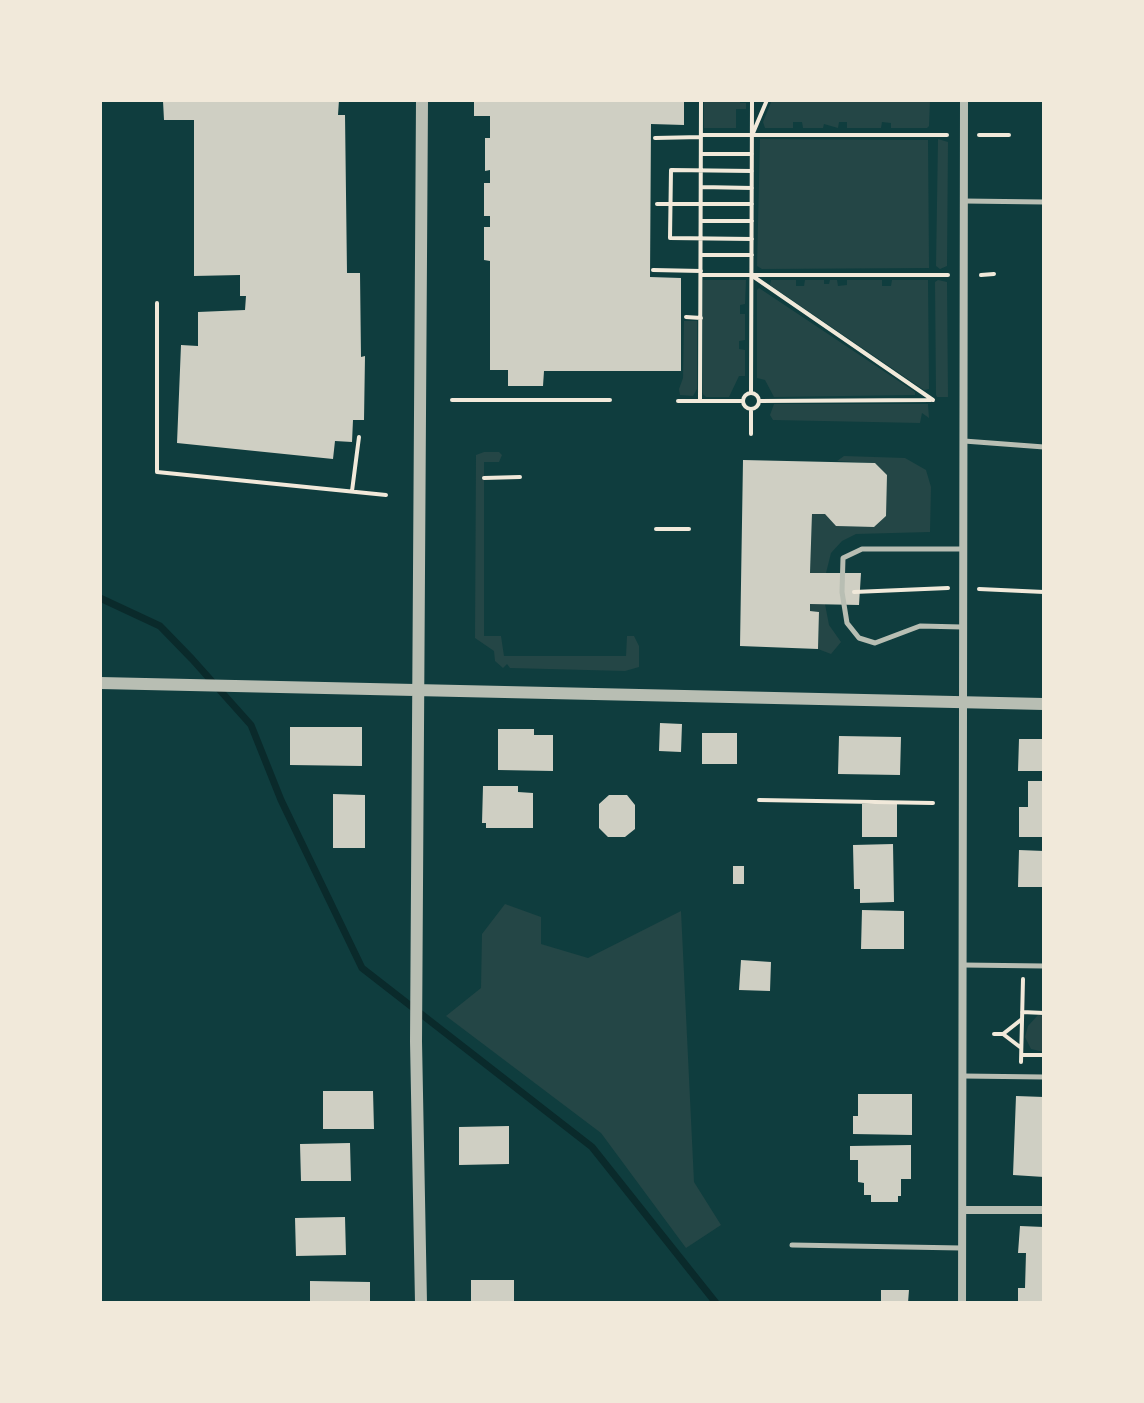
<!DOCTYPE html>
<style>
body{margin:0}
#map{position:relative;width:1144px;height:1403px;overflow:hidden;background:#0f3d3e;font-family:"Fira Sans",sans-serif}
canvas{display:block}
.frame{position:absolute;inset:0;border:102px solid #f1e9da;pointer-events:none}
</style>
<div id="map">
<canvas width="1144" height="1403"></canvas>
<div class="frame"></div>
</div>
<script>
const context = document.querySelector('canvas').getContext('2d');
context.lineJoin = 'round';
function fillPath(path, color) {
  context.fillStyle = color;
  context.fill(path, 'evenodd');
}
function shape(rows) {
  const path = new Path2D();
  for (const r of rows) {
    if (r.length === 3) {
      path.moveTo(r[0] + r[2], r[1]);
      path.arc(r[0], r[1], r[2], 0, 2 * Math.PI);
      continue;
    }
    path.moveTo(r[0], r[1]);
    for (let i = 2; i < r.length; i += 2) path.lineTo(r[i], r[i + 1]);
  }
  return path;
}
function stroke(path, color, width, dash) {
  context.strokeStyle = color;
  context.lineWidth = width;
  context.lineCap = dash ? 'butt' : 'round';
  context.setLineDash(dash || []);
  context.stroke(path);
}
fillPath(shape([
 [704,100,740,100,740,103,746,103,746,109,736,109,736,128,704,128],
 [772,100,930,100,929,126,927,128,891,128,891,123,882,122,881,128,847,128,847,122,839,122,838,128,824,124,823,128,803,128,802,122,793,122,793,128,765,128,763,122],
 [760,139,928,140,929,268,762,269,757,266],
 [938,139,948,142,947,266,940,269,936,266],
 [703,280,746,280,745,304,740,305,740,314,745,314,745,340,739,341,739,349,745,350,745,376,739,376,729,397,706,397,703,394],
 [771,280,796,280,796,286,804,286,805,280,824,280,824,284,829,284,830,280,837,280,838,286,847,285,847,280,882,280,882,286,891,286,892,280,928,280,929,389,924,390,770,285],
 [938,280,947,282,948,397,937,397,936,395,935,282],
 [759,288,915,392,915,395,774,397,765,380,757,378,757,290],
 [684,321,697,321,697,389,693,396,680,395,679,389,683,378],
 [774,404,928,404,929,418,922,413,920,423,773,420,770,415],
 [484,452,499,452,502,455,499,462,484,462,484,636,501,636,504,656,626,656,627,636,634,636,639,646,639,667,625,671,510,668,507,664,503,668,495,661,494,651,475,638,476,455],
 [844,456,905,458,926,470,931,487,930,532,856,534,842,541,831,553,826,573,810,573,812,514,825,514,837,526,874,527,886,516,886,475,875,463,837,461],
 [810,604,825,604,829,625,841,642,831,654,818,649,819,612,810,611],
 [505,904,541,917,541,944,588,958,681,911,694,1182,721,1225,686,1248,601,1133,446,1016,481,988,482,934],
 [1038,1015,1044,1016,1044,1052,1031,1049,1025,1037,1028,1026]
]), '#244646');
stroke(shape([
 [100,598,160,626,192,659,251,725,281,800,362,968,592,1147,716,1303]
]), '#0a2a2b', 7);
fillPath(shape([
 [339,100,338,115,345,115,347,273,360,273,361,357,365,356,364,420,353,420,352,442,335,441,333,459,177,443,181,345,198,346,198,312,245,310,246,296,240,296,240,275,194,276,194,120,164,120,163,101],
 [474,100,684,100,684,125,651,124,650,277,681,278,681,371,544,371,543,386,508,386,508,370,490,370,490,261,484,260,484,227,490,227,490,216,484,216,484,183,490,183,490,170,485,171,485,138,490,138,490,116,474,116],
 [743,460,875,463,887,475,886,516,874,527,836,526,825,514,812,514,810,573,861,573,859,605,810,604,810,611,819,612,818,649,740,646],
 [660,723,682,724,681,752,659,751],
 [290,727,362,727,362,766,290,765],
 [498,729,534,729,534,735,553,735,553,771,498,770],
 [702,733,737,733,737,764,702,764],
 [839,736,901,737,900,775,838,774],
 [1019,739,1044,739,1044,771,1018,771],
 [1028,781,1044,781,1044,837,1019,837,1019,807,1028,807],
 [483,786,518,786,518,792,533,793,533,828,486,828,486,823,482,823],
 [333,794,365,795,365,848,333,848],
 [609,795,627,795,635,805,635,829,625,837,608,837,599,828,599,804],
 [862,804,897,804,897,837,862,837],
 [893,844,894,902,860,903,860,889,854,889,853,845],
 [1019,850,1044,851,1044,887,1018,887],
 [733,866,744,866,744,884,733,884],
 [862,910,904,911,904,949,861,949],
 [741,960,771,962,770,991,739,990],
 [323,1091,373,1091,374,1129,323,1129],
 [858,1094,912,1094,912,1135,853,1134,853,1116,858,1116],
 [1016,1096,1044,1097,1044,1177,1013,1175],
 [509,1126,509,1164,459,1165,459,1127],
 [350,1143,351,1181,301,1181,300,1144],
 [911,1145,911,1179,901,1179,901,1196,898,1196,898,1202,871,1202,871,1195,864,1195,864,1183,858,1182,858,1160,850,1160,850,1146],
 [345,1217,346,1255,296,1256,295,1218],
 [1020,1226,1044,1227,1044,1303,1018,1303,1018,1288,1025,1288,1026,1253,1018,1253],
 [471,1280,514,1280,514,1303,471,1303],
 [310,1281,370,1282,370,1303,310,1303],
 [881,1290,909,1290,908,1303,881,1303]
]), '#cfcfc3');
stroke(shape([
 [753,133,767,100],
 [701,135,947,135],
 [979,135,1009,135],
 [655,138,701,137],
 [701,154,752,154],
 [752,171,671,170,670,238,752,239],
 [701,187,752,188],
 [657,204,752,204],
 [701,221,752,221],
 [701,255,752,255],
 [653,270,701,271],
 [702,275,948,275],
 [981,275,994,274],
 [754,277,933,400],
 [157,303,157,472,386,495],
 [686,317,701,318],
 [751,392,752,100],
 [751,401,8],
 [452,400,610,400],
 [678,401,743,401],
 [700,401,701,100],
 [760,401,931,400],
 [751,434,751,410],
 [484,478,520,477],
 [352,491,359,437],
 [656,529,689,529],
 [979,589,1044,592],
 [854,592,948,588],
 [759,800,933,803],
 [1022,1012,1044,1013],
 [994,1034,1003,1034],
 [1020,1047,1003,1034,1022,1019],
 [1022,1055,1044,1055],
 [1021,1062,1023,979]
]), '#f1e9da', 4);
stroke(shape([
 [964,201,1044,202],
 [964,441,1044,447],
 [962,627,920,626,875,643,859,638,847,623,842,592,843,558,862,549,963,549],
 [963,965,1044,966],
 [963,1076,1044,1077],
 [792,1245,961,1248]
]), '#b8beb3', 5);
stroke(shape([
 [963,1210,1044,1210],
 [962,1303,964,100]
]), '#b8beb3', 8);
stroke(shape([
 [100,683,1044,704],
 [421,1303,416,1041,422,100]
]), '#b8beb3', 12);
</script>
